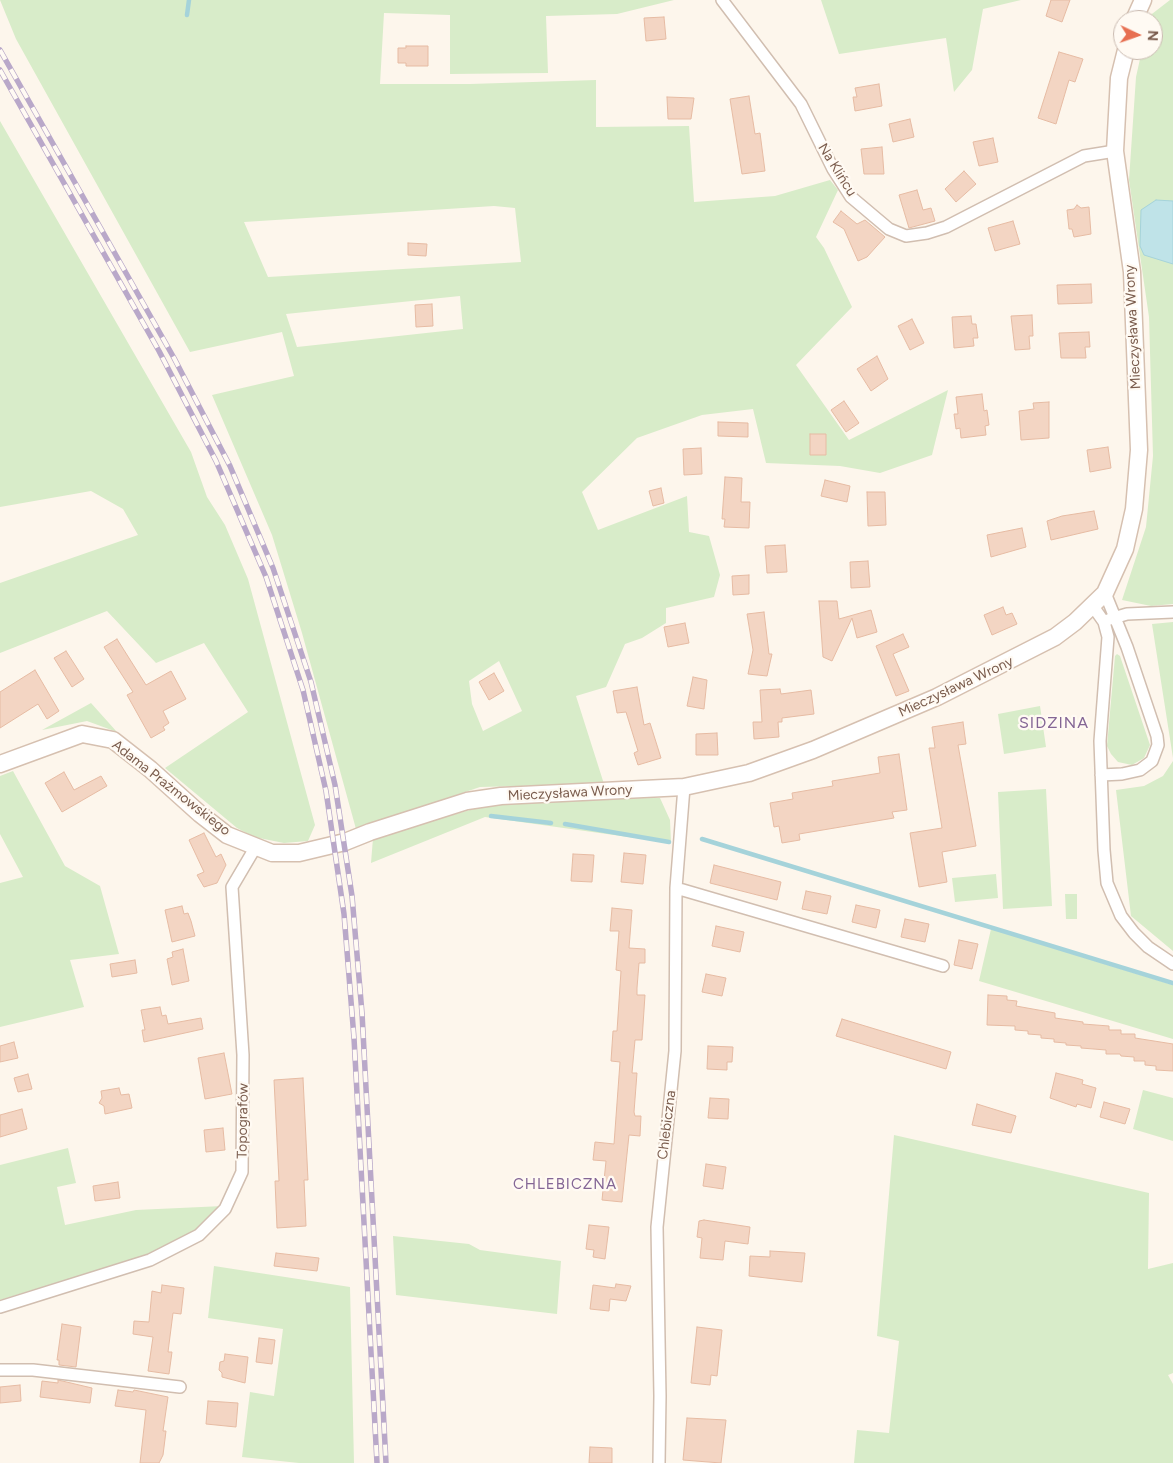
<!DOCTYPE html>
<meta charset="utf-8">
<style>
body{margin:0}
#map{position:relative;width:1173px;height:1463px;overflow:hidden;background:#fdf6ec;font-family:Figtree,sans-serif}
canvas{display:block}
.north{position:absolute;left:1113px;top:10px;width:50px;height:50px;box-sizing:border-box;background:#fffaf3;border:1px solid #cabbb1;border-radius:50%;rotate:93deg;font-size:14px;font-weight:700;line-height:20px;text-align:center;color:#7a5c4d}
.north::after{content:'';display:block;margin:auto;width:18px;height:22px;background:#e76f51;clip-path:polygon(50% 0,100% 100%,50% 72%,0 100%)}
</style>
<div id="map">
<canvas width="1173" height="1463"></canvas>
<div class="north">N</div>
</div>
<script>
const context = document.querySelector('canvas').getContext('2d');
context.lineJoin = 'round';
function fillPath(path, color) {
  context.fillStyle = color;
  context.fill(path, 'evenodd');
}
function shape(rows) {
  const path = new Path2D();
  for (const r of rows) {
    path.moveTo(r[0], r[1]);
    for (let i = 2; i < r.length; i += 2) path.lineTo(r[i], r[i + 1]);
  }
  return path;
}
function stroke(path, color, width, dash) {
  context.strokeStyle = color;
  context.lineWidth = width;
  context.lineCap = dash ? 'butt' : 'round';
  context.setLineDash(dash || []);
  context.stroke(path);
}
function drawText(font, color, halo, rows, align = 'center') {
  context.font = font + ' Figtree,sans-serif';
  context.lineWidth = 4.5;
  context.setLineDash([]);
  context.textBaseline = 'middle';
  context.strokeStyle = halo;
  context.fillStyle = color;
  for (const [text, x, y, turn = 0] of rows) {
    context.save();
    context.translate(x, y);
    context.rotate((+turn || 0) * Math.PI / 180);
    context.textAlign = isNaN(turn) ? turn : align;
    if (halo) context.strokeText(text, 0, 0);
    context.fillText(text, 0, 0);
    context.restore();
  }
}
fillPath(shape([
 [0,0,674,0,617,14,546,16,548,73,450,74,450,15,384,13,380,84,470,84,596,80,596,127,689,126,694,202,775,196,830,180,838,190,816,237,824,248,852,307,796,365,849,440,948,390,932,455,880,473,840,466,766,463,753,409,702,415,637,438,582,492,598,530,687,496,689,532,709,536,720,575,714,597,666,608,666,623,642,638,625,644,606,687,576,696,604,784,480,787,356,829,302,633,272,535,212,395,294,376,282,332,190,352,16,39],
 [494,206,515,208,521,262,268,277,244,222],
 [460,296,463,329,297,347,286,314],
 [499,661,522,711,483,731,472,704,469,681],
 [821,0,1021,0,983,9,972,70,954,92,946,38,839,54],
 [1170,0,1173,0,1173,604,1151,606,1122,600,1146,527,1153,456,1149,317,1129,180,1136,77,1142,50,1153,50,1153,20,1148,20,1148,17],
 [0,121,191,452,207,497,225,525,248,579,315,825,308,841,284,843,254,837,237,828,165,768,248,712,204,643,156,663,107,611,0,653,0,583,138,535,123,509,91,491,0,507],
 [1173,622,1173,758,1152,624],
 [1117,654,1120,656,1150,745,1144,758,1132,765,1118,762,1111,754,1107,746,1115,656],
 [91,703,117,732,87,721,42,730],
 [1040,706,1046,747,1004,754,998,714],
 [1173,761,1173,951,1131,916,1116,790,1144,786,1163,776],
 [13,771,65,866,100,886,119,954,70,960,84,1007,0,1027,0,883,23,877,0,834,0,776],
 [1046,789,1052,906,1003,909,998,792],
 [660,798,670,820,671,843,485,817,371,863,373,838,494,803,544,799],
 [996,874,998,898,955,902,952,878],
 [1065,894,1077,894,1077,919,1066,919],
 [991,929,1173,985,1173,1039,979,981],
 [1143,1090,1173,1098,1173,1141,1133,1129],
 [894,1135,1149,1193,1148,1269,1173,1263,1173,1373,1168,1375,1173,1384,1173,1463,854,1463,857,1430,889,1433,899,1341,877,1336],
 [68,1148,76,1183,57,1187,65,1225,136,1210,223,1206,203,1225,180,1242,157,1252,0,1300,0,1165],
 [393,1236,469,1244,480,1250,561,1261,557,1314,396,1295],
 [214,1266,350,1287,354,1463,299,1463,242,1457,250,1392,274,1396,283,1329,208,1318]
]), '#d8ecc9');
const water = shape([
 [1156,200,1173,201,1173,264,1144,255,1140,246,1141,210,1156,200]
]);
fillPath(water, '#bfe3e8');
stroke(water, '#a5d3da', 1);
stroke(shape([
 [187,15,189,0],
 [491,816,551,823],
 [565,824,669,842],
 [702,839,1173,983]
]), '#a5d3da', 4.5);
const building = shape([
 [1051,0,1070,0,1062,22,1046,16,1051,0],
 [664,17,666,39,646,41,644,18,664,17],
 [406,46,428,46,428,66,406,66,406,63,398,63,398,48,406,48,406,46],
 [1059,52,1083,59,1075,82,1069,80,1056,124,1038,118,1059,52],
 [879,84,882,106,855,111,853,97,857,97,855,88,879,84],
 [749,96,755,134,760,133,765,171,742,174,730,99,749,96],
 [667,97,694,98,691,119,668,119,667,97],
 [910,119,914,137,893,142,889,124,910,119],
 [993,138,998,162,979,166,973,142,993,138],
 [882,147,884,174,864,174,861,149,882,147],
 [964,171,976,184,956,202,945,189,964,171],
 [917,190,923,210,931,208,935,221,909,228,899,195,917,190],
 [1077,205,1081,208,1089,207,1091,234,1074,237,1072,229,1069,229,1067,210,1074,209,1077,205],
 [841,211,857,224,865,220,885,237,867,257,858,261,844,229,833,222,841,211],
 [1013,221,1020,244,995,251,988,228,1013,221],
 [408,243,427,244,426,256,408,255,408,243],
 [1091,284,1092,303,1058,304,1057,285,1091,284],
 [432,304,433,326,416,327,415,305,432,304],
 [1032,315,1033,336,1029,336,1030,349,1015,350,1011,316,1032,315],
 [971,316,972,324,976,324,978,338,973,338,974,346,954,348,952,317,971,316],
 [912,319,924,343,910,350,898,326,912,319],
 [1089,332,1090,347,1085,347,1086,358,1061,358,1059,333,1089,332],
 [877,356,888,379,871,391,857,369,877,356],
 [982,394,984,411,987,410,989,425,985,426,986,435,961,438,960,428,956,429,954,414,958,414,956,397,982,394],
 [844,401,859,423,846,432,831,410,844,401],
 [1049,402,1049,438,1021,440,1019,411,1034,409,1033,403,1049,402],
 [718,422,748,423,748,437,718,436,718,422],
 [810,434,826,434,826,455,810,455,810,434],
 [1108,447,1111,468,1090,472,1087,450,1108,447],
 [701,448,702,474,684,475,683,449,701,448],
 [725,477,742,478,741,502,750,502,749,528,724,527,725,519,722,519,725,477],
 [825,480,850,486,847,502,821,496,825,480],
 [661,488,664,503,653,506,649,491,661,488],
 [867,492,885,492,886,525,868,526,867,492],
 [1094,511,1098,529,1051,540,1047,521,1062,516,1094,511],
 [1022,528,1026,547,991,557,987,535,1022,528],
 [785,545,787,572,767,573,765,546,785,545],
 [868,561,870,587,851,588,850,562,868,561],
 [749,575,749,594,733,595,732,576,749,575],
 [819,601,837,601,839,619,871,610,877,632,857,638,852,618,832,661,823,657,819,601],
 [1003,607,1006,615,1012,613,1017,624,992,635,984,615,1003,607],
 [764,612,769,654,772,654,767,676,748,674,753,650,747,614,764,612],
 [685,623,689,643,668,647,664,627,685,623],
 [903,634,909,647,893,654,909,691,896,696,876,646,903,634],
 [117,639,146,685,171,671,186,699,163,711,169,723,163,727,165,730,151,738,127,695,133,692,104,647,117,639],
 [66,651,84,679,72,687,54,658,66,651],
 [35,670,59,711,47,719,38,704,0,728,0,692,35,670],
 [494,673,504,691,489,700,479,682,494,673],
 [693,677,707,680,704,709,687,706,693,677],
 [637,687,644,725,650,723,661,758,638,765,634,753,638,751,626,712,617,713,613,691,637,687],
 [780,689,781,694,811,690,814,714,782,718,782,722,778,722,779,737,754,739,753,722,762,722,760,690,780,689],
 [963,722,966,744,958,745,976,846,942,852,947,882,919,887,910,833,942,828,929,748,935,748,932,727,963,722],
 [717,733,718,755,696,755,696,734,717,733],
 [899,754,907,810,892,812,894,818,799,834,800,840,782,843,779,826,774,827,770,803,793,799,792,793,833,786,832,781,880,773,878,757,899,754],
 [64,772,74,790,101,776,107,786,62,812,45,783,64,772],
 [204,833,216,857,221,854,226,865,217,883,204,887,197,875,204,872,189,840,204,833],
 [624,853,646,855,643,884,621,882,624,853],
 [573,854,594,855,592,882,571,881,573,854],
 [714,865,781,882,777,900,710,883,714,865],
 [806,891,831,896,827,914,802,909,806,891],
 [856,905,880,910,876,928,852,922,856,905],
 [182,906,184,914,188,913,191,921,195,936,172,942,165,910,182,906],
 [612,908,632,910,629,948,645,949,645,963,639,963,637,988,637,995,645,995,642,1040,635,1040,632,1073,637,1073,634,1112,635,1116,641,1116,640,1136,629,1135,622,1202,602,1200,606,1161,593,1160,595,1142,614,1144,620,1062,611,1061,613,1031,617,1031,621,971,616,970,619,931,610,931,612,908],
 [905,919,929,924,925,942,901,937,905,919],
 [716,926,744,932,740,952,712,946,716,926],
 [959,940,978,944,972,969,954,965,959,940],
 [183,949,189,981,172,985,167,959,173,957,172,952,183,949],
 [135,960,137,973,112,977,110,964,135,960],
 [706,974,726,978,722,996,702,992,706,974],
 [988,995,1007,996,1007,1000,1017,1001,1016,1006,1055,1013,1055,1018,1083,1022,1083,1024,1109,1026,1109,1030,1121,1030,1121,1034,1135,1034,1135,1038,1173,1044,1173,1071,1156,1070,1156,1066,1145,1065,1145,1061,1134,1061,1134,1057,1121,1056,1120,1054,1106,1054,1106,1050,1081,1048,1081,1046,1066,1045,1066,1043,1054,1042,1054,1039,1041,1038,1041,1035,1028,1034,1028,1031,1015,1030,1015,1026,987,1025,988,995],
 [160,1007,162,1016,166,1015,168,1024,201,1018,203,1029,144,1042,142,1030,145,1030,141,1010,160,1007],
 [842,1019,951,1052,946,1069,836,1036,842,1019],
 [14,1042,18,1058,0,1062,0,1046,14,1042],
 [708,1046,733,1047,732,1062,727,1062,727,1070,707,1069,708,1046],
 [224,1053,232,1094,205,1099,198,1058,224,1053],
 [1056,1073,1076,1078,1083,1080,1082,1084,1096,1088,1091,1108,1077,1104,1076,1107,1050,1098,1056,1073],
 [28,1074,32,1089,18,1092,14,1078,28,1074],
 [303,1078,308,1180,304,1180,306,1226,277,1228,275,1181,279,1181,274,1080,303,1078],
 [119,1088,121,1095,129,1094,132,1108,105,1114,104,1106,99,1103,102,1098,101,1091,119,1088],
 [710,1098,729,1099,728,1119,708,1118,710,1098],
 [1104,1102,1130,1109,1125,1124,1100,1117,1104,1102],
 [977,1104,1016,1116,1011,1133,972,1125,977,1104],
 [22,1109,27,1129,0,1137,0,1115,22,1109],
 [223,1128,225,1150,206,1152,204,1130,223,1128],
 [706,1164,726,1167,723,1189,703,1186,706,1164],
 [118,1182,120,1198,95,1201,93,1186,118,1182],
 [704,1220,750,1227,748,1244,725,1241,723,1260,700,1258,702,1238,697,1237,699,1221,704,1220],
 [589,1225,609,1227,605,1259,593,1257,594,1250,586,1249,589,1225],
 [770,1251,805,1253,802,1282,749,1276,750,1256,770,1257,770,1251],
 [276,1253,319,1258,317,1271,274,1266,276,1253],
 [616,1284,631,1286,626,1301,610,1299,609,1311,590,1309,593,1285,615,1288,616,1284],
 [162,1285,184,1288,181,1314,173,1313,168,1352,172,1352,169,1374,148,1371,153,1337,133,1334,134,1321,149,1322,152,1291,161,1293,162,1285],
 [62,1324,81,1327,76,1367,59,1365,59,1360,57,1360,62,1324],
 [697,1327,722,1330,717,1376,711,1375,710,1385,691,1383,697,1327],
 [259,1338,275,1340,272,1364,256,1362,259,1338],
 [225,1354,248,1357,245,1383,222,1377,222,1373,219,1370,220,1362,224,1361,225,1354],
 [58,1380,92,1388,90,1403,40,1397,42,1381,58,1383,58,1380],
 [20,1385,21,1401,0,1403,0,1387,20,1385],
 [118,1390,133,1392,134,1390,168,1397,163,1431,166,1431,163,1455,159,1463,140,1463,146,1410,115,1406,118,1390],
 [208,1401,238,1403,236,1427,206,1424,208,1401],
 [687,1418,726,1420,721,1463,683,1460,687,1418],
 [590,1447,612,1448,612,1463,589,1463,590,1447]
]);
fillPath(building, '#f3d5c3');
stroke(building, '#e6bba3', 1);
const street = shape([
 [722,0,801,104,833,169,851,197,889,229,906,236,927,233,946,227,1084,156,1115,151],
 [1092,605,1104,622,1108,637,1100,741,1104,850,1107,883,1121,916,1134,933,1148,947,1173,964],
 [1110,619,1127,614,1173,612],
 [1101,775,1122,774,1140,770,1152,761,1158,745,1157,736,1127,647,1105,593],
 [676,888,943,966],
 [0,1307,150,1260,199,1235,225,1209,242,1172,243,1055,232,887,255,848],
 [0,1370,33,1370,180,1387],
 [659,1463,660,1396,657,1227,675,1051,676,888,684,787]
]);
const secondary = shape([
 [1134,20,1143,0],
 [0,764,82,734,113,740,150,769,200,814,227,835,272,853,299,853,345,842,370,832,467,801,501,796,684,787,749,773,813,750,937,697,1055,637,1075,622,1105,593,1125,549,1134,509,1139,450,1132,272,1115,151,1119,78,1126,50]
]);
stroke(street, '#d1beb0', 14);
stroke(secondary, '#d6c0b0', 19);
stroke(street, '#fff', 11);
stroke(secondary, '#fff', 16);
const rail = shape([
 [0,50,174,358,230,466,273,568,311,682,335,785,352,896,362,1013,386,1463],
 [0,70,159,351,216,461,266,577,303,690,326,791,344,914,354,1038,377,1463]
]);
stroke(rail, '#b9a8c9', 5.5);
stroke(rail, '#fffaf3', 4, [11]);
drawText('14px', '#7a5c4d', '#fffaf3', [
 ["Na Klińcu",837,170,58],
 ["Mieczysława Wrony",1133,327,-93],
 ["Mieczysława Wrony",956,687,-25],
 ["Adama Prażmowskiego",171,788,38],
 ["Mieczysława Wrony",570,793,-3],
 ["Topografów",243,1121,-89],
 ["Chlebiczna",667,1125,-83]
]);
context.letterSpacing = '1px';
drawText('15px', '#846695', '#fffaf3', [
 ["CHLEBICZNA",565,1185]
]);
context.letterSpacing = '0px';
context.letterSpacing = '1px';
drawText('16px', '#846695', '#fffaf3', [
 ["SIDZINA",1054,723]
]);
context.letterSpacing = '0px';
</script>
